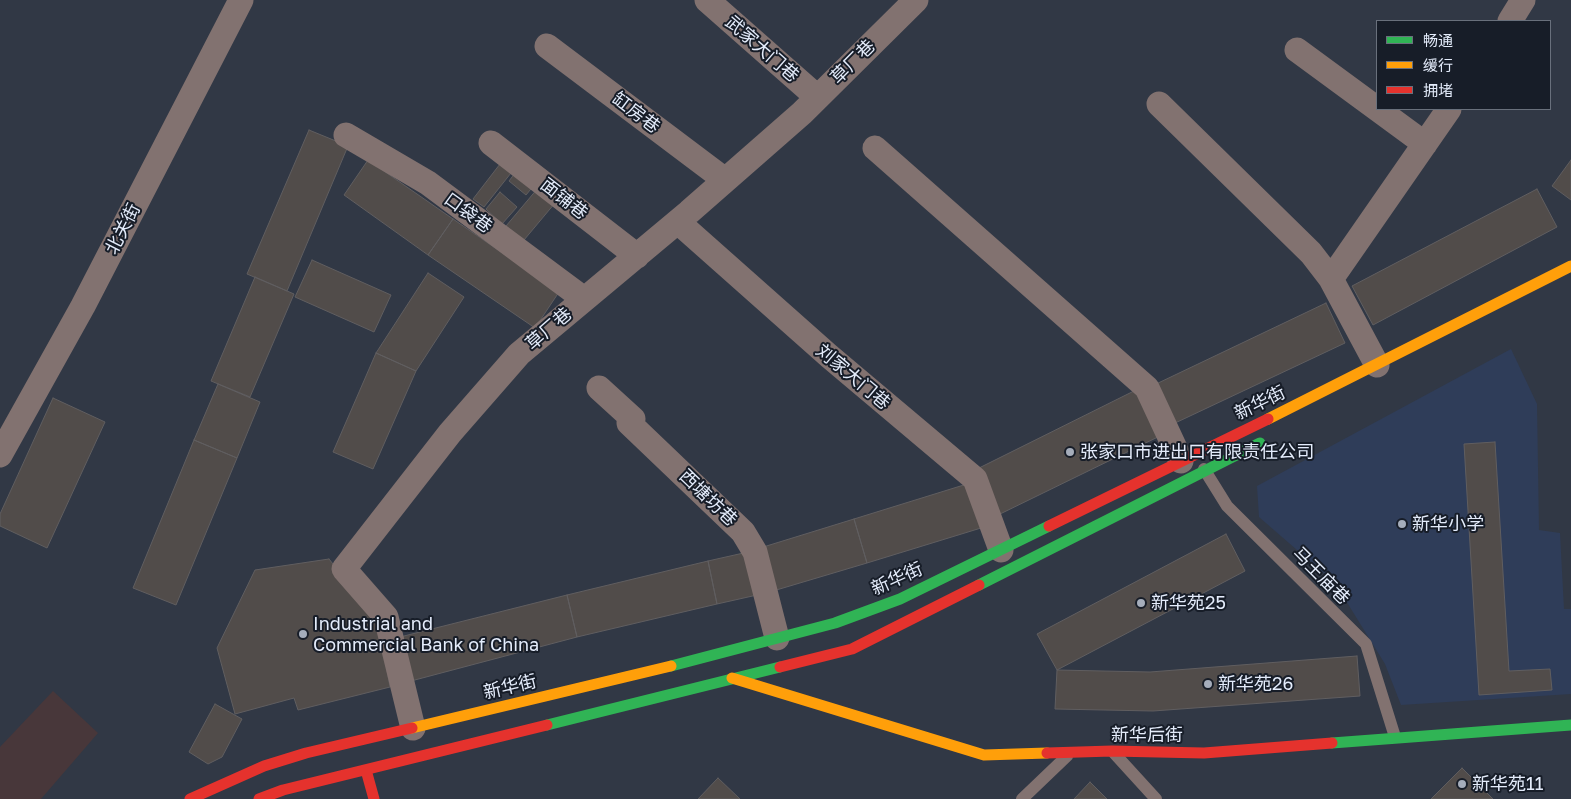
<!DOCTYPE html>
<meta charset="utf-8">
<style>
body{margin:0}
#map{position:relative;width:1571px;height:799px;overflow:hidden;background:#313845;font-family:"Golos Text","Noto Sans SC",sans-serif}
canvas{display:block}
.legend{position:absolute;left:1376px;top:20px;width:175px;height:90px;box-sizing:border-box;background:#171d28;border:1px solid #69707c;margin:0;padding:6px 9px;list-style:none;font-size:15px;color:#e4ecfb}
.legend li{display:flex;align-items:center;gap:10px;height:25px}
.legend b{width:25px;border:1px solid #69707c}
</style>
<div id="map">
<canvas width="1571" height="799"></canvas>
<ul class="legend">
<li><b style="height:6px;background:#30b455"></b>畅通</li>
<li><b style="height:6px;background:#ff9f0a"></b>缓行</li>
<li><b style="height:6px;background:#e5322d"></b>拥堵</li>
</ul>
</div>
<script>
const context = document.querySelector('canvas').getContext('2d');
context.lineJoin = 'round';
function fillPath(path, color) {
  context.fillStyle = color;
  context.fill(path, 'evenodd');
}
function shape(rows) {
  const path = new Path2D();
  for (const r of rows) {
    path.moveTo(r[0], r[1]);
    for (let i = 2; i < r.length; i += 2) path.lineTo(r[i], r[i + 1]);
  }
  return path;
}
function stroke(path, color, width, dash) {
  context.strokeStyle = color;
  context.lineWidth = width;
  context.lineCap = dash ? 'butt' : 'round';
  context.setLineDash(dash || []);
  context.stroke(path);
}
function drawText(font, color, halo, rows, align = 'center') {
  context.font = font + ' "Golos Text","Noto Sans SC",sans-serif';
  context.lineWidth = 4;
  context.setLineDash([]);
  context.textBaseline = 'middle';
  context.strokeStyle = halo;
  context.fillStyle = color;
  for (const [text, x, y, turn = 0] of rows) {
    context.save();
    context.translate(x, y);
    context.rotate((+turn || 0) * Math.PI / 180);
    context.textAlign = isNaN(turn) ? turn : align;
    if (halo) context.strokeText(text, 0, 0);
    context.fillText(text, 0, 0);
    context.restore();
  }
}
fillPath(shape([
 [53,691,98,733,41,799,0,799,0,747]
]), '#48373a');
fillPath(shape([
 [1511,349,1537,404,1539,530,1560,533,1564,609,1571,609,1571,694,1401,705,1385,664,1335,583,1259,517,1257,486]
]), '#2f3d59');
const building = shape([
 [309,130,348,146,287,291,247,274,309,130],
 [368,160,453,219,428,255,344,195,368,160],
 [1571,160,1571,200,1552,186,1571,160],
 [500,164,511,173,484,207,473,199,500,164],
 [518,169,535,184,526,195,509,181,518,169],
 [538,188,555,203,524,240,506,226,538,188],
 [1537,189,1557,227,1373,325,1352,286,1537,189],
 [500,192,517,207,502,224,486,209,500,192],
 [453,219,559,292,535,328,428,255,453,219],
 [312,260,391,295,374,332,295,297,312,260],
 [428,273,464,297,416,371,376,353,428,273],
 [255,277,294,294,250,397,211,381,255,277],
 [1326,303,1345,343,1173,424,1154,385,1326,303],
 [376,353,416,371,373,469,333,452,376,353],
 [218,384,260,402,237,458,194,440,218,384],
 [1142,387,1164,434,998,515,977,469,1142,387],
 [53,398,105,422,47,548,0,526,0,514,53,398],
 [194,440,237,458,176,605,133,588,194,440],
 [1495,442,1509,671,1550,669,1552,690,1479,695,1464,444,1495,442],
 [967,484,981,528,867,563,854,519,967,484],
 [854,519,867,563,773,591,760,548,854,519],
 [1226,534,1245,571,1057,670,1037,634,1226,534],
 [748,552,757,595,717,604,708,561,748,552],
 [329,559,378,620,390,687,298,710,294,698,235,714,217,648,255,570,329,559],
 [708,561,717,604,577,637,567,595,708,561],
 [567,595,577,637,411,681,400,637,567,595],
 [1357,656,1360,696,1153,711,1055,709,1057,670,1150,672,1357,656],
 [215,704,242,719,222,757,208,764,189,752,215,704],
 [1462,768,1493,799,1431,799,1462,768],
 [718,778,740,799,698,799,718,778],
 [1090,782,1107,799,1074,799,1090,782]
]);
fillPath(building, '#514c4a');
stroke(building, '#605e60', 1);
stroke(shape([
 [1204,469,1227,506,1366,644,1395,737],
 [1114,753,1156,799],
 [1022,799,1067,756]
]), '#827270', 12);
stroke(shape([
 [707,0,817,97],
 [1510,21,1523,0],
 [547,46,725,180],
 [1297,50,1425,144],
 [1159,104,1311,253,1331,279],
 [346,135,428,183,584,299],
 [491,143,637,256],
 [875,148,1147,388,1181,461],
 [678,222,829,356,975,479,1001,550],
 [1377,365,1331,279,1449,109],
 [599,388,633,419,629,423,743,532,755,552,777,638],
 [0,455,83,306,241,0],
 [413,728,386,617,344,569,450,433,519,354,689,212,802,113,916,0]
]), '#827270', 25);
stroke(shape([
 [979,585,1260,443],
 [671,666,835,623,900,599,1049,526],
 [547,725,780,667],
 [1332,743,1571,725]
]), '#30b455', 11);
stroke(shape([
 [1268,419,1571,266],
 [732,678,984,755,1047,753],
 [412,728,671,666]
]), '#ff9f0a', 11);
stroke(shape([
 [1049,526,1268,419],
 [780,667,852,649,979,585],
 [1047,753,1112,751,1204,753,1332,743],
 [366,770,374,799],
 [190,799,264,766,306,753,412,728],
 [259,799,283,790,547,725]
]), '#e5322d', 11);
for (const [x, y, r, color] of [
 [1070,452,5,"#a5adbb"],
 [1402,524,5,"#a5adbb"],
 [1141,603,5,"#a5adbb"],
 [303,634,5,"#a5adbb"],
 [1208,684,5,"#a5adbb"],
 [1462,784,5,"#a5adbb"]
]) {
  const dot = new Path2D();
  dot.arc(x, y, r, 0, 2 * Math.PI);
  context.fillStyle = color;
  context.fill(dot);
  stroke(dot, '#171d28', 2);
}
drawText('18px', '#e4ecfb', '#171d28', [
 ["武家大门巷",762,49,41],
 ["草厂巷",853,62,-45],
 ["缸房巷",636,113,37],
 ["面铺巷",564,199,38],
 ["口袋巷",468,213,36],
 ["北关街",123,229,-63],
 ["草厂巷",549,329,-41],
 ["刘家大门巷",853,377,40],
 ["新华街",1260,403,-26],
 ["西塘坊巷",708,498,44],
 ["马王庙巷",1321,576,45],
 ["新华街",897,579,-24],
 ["新华街",510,687,-13],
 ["新华后街",1147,735]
]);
drawText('18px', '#e4ecfb', '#171d28', [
 ["张家口市进出口有限责任公司",1080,452],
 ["新华小学",1412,524],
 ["新华苑25",1151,603],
 ["Industrial and",313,624],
 ["Commercial Bank of China",313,645],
 ["新华苑26",1218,684],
 ["新华苑11",1472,784]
], 'left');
</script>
